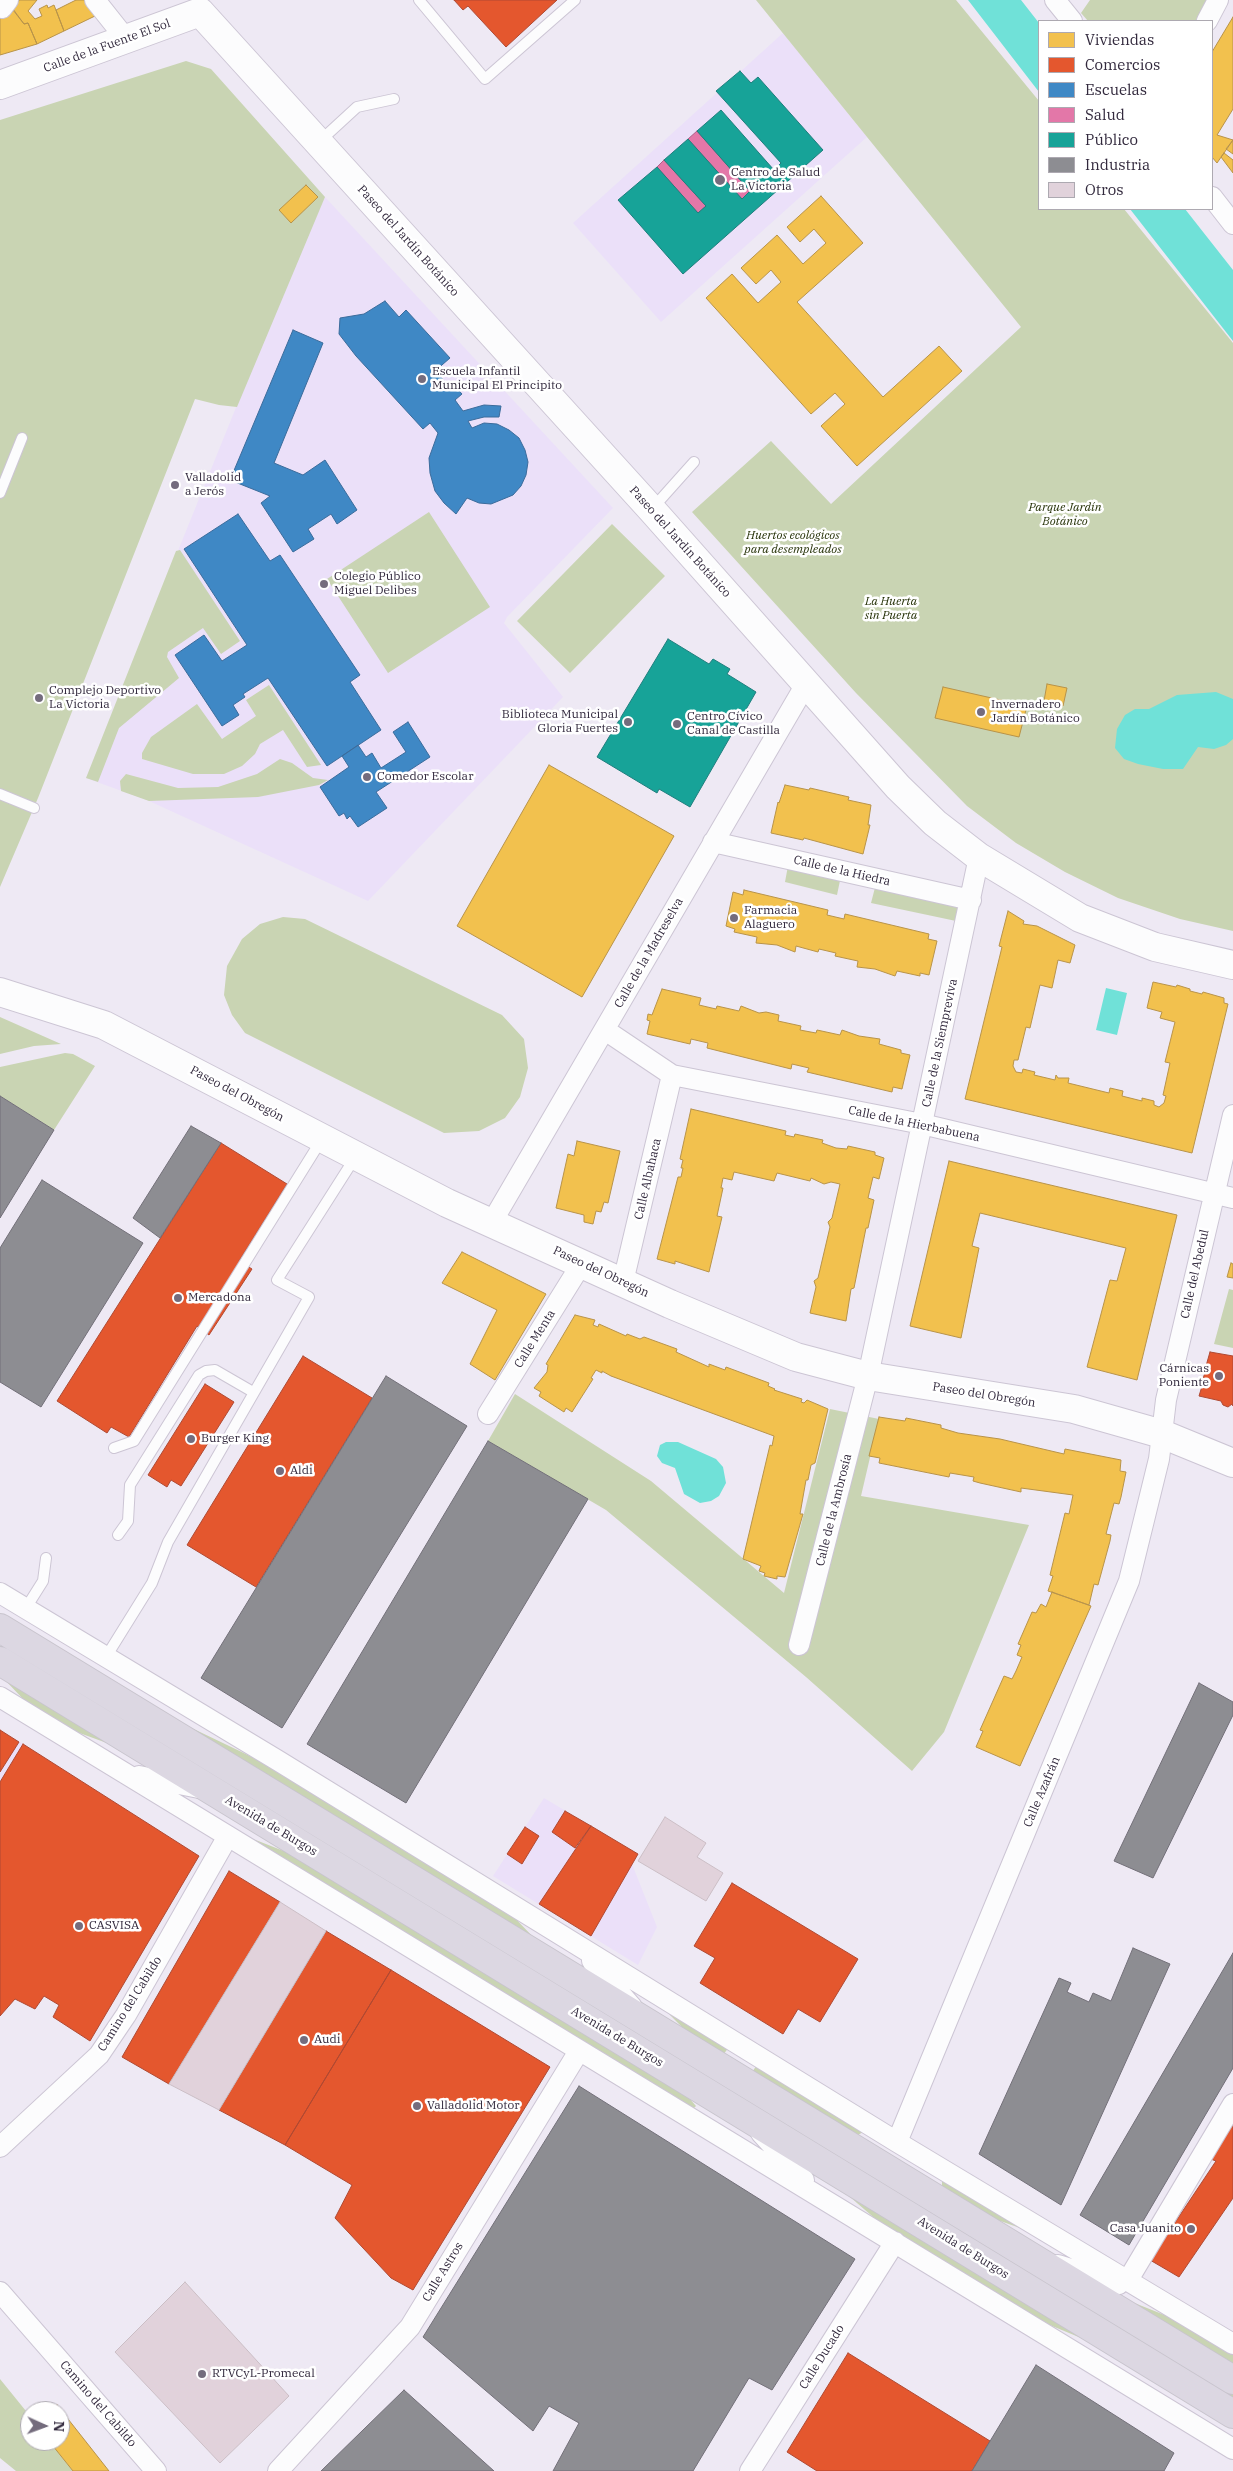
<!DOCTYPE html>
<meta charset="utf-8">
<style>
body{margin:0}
#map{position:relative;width:1233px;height:2471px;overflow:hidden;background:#eee9f4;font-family:"IBM Plex Serif",serif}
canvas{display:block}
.legend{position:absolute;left:1038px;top:20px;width:175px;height:190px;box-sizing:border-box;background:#fff;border:1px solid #ada9b1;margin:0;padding:6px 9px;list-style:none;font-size:15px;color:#32293d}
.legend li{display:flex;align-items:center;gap:10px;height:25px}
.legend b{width:25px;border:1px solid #ada9b1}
.north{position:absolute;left:20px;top:2401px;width:50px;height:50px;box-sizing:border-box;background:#fff;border:1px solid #ada9b1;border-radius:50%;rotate:92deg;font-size:14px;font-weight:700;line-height:20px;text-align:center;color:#32293d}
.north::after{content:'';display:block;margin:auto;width:18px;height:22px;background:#746c7d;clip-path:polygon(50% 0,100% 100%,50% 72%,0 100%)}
</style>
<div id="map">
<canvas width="1233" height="2471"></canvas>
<ul class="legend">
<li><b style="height:14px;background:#f2c14e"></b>Viviendas</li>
<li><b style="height:14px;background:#e4572e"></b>Comercios</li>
<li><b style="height:14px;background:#3f88c5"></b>Escuelas</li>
<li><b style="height:14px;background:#e377a8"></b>Salud</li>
<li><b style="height:14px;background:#17a398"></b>Público</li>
<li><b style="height:14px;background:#8d8d92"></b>Industria</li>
<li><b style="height:14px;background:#e1d2db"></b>Otros</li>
</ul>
<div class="north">N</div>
</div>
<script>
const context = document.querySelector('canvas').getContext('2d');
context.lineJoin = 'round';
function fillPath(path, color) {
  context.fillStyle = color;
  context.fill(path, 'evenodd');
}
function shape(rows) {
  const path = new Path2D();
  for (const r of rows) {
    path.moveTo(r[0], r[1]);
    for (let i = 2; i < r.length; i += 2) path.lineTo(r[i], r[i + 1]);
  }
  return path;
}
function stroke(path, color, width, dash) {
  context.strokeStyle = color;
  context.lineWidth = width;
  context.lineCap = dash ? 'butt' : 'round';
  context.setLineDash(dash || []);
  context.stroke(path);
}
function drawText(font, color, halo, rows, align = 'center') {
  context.font = font + ' "IBM Plex Serif",serif';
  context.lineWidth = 5;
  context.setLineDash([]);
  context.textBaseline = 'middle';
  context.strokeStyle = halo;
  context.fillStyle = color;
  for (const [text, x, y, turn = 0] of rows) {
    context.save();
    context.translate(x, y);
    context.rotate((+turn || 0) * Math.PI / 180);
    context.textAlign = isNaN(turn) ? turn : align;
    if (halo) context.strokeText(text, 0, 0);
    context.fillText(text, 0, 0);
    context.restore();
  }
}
fillPath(shape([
 [783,33,867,137,661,322,573,223],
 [325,197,613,508,507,617,504,623,563,697,368,901,149,801,86,778,288,279],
 [0,1730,23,1744,0,1782],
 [544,1798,638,1854,632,1864,657,1927,638,1965,493,1876]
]), '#ebe0f9');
fillPath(shape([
 [756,0,956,0,1039,101,1039,209,1124,209,1233,343,1233,931,1180,919,1118,898,1065,872,1016,843,967,806,856,693,692,512,771,441,831,504,1021,327],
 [1090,0,1208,0,1196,21,1088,21,1081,13],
 [186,61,211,69,325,197,237,407,219,405,195,399,38,798,0,887,0,120],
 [429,512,490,607,388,673,327,579],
 [612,524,665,576,570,673,517,621],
 [180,550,240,641,221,654,203,628,168,652,167,657,179,678,119,728,98,782,86,778,176,551],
 [269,685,321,765,307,767,283,730,260,744,255,754,242,766,224,774,193,774,142,759,142,753,151,737,197,704,222,739,256,716,246,700],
 [280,759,292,763,313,778,328,780,319,785,258,797,149,801,121,791,120,781,126,774,178,788,218,787,257,774],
 [790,855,843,866,837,895,785,882],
 [878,876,962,896,956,921,871,903],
 [283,917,305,919,502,1015,524,1039,528,1068,520,1097,505,1118,479,1131,444,1133,245,1033,232,1015,224,995,227,966,242,939,260,924],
 [0,1017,61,1044,34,1046,0,1054],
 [65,1053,73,1054,95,1066,54,1130,0,1096,0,1067],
 [1229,1289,1233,1290,1233,1348,1214,1344],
 [515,1394,651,1481,784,1593,830,1409,879,1419,861,1496,1029,1525,944,1732,912,1771,806,1677,606,1510,488,1441],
 [4,1679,115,1746,74,1731,25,1701],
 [177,1721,273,1767,510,1913,536,1940],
 [248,1837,299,1857,682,2090,696,2106,693,2109],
 [662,2007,729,2047,723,2055,694,2039],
 [758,2063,865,2131,856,2136,751,2074],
 [741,2093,1233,2392,1233,2399,737,2098],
 [827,2177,1098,2345,1040,2321,887,2229],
 [942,2177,1034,2233,992,2218,942,2189],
 [1122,2298,1187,2324,1233,2353,1233,2367],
 [0,2379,30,2416,30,2441,49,2441,73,2471,16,2471,0,2458]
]), '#c9d4b3');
fillPath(shape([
 [968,0,1021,0,1039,23,1039,92],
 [1130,209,1185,209,1233,270,1233,341],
 [1216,692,1233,699,1233,739,1226,745,1214,749,1198,747,1183,769,1163,769,1138,764,1124,759,1115,748,1117,729,1125,715,1135,709,1149,709,1177,695],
 [1106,988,1127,993,1117,1035,1096,1030],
 [666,1442,678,1442,716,1459,723,1467,726,1483,719,1496,711,1501,700,1503,684,1494,675,1468,662,1463,657,1456,660,1445]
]), '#70e1d8');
const homes = shape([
 [19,0,37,0,28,11,35,19,42,16,39,9,47,5,48,8,54,5,64,31,37,44,28,23,24,24,13,9,19,0],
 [76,0,88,0,95,16,64,31,56,10,76,0],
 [0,7,10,14,13,10,24,24,28,23,37,44,0,55,0,7],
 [1233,17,1233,109,1217,135,1233,140,1217,163,1212,157,1212,52,1233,17],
 [1233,140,1233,154,1226,149,1233,140],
 [1224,153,1233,160,1233,173,1221,157,1224,153],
 [306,185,318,197,291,223,279,210,306,185],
 [821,196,863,243,797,302,883,397,939,346,962,371,857,466,821,426,845,404,835,393,811,414,706,298,732,274,758,303,781,282,771,270,756,284,741,268,777,235,803,264,826,243,814,229,800,242,787,227,821,196],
 [1047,684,1067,688,1063,706,1044,701,1047,684],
 [943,687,1027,706,1019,737,935,718,943,687],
 [549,765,674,836,582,997,457,926,549,765],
 [785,785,809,790,810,788,849,797,848,800,871,805,868,825,870,825,863,854,804,838,803,840,771,833,778,802,779,803,785,785],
 [744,890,828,910,827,915,844,919,845,914,929,934,928,939,937,941,929,975,920,973,920,976,897,971,895,976,875,969,857,967,858,961,835,956,836,953,819,949,818,952,796,946,795,952,777,945,756,943,757,937,734,932,735,929,726,926,733,892,743,895,744,890],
 [1008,911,1024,921,1023,924,1037,926,1075,945,1070,963,1058,960,1052,988,1040,985,1030,1028,1026,1027,1018,1060,1014,1060,1013,1066,1016,1072,1022,1073,1023,1069,1035,1072,1034,1075,1055,1080,1056,1075,1058,1078,1069,1078,1068,1083,1109,1093,1110,1088,1123,1091,1122,1096,1142,1101,1142,1098,1154,1101,1154,1105,1159,1107,1164,1103,1166,1096,1163,1095,1170,1063,1165,1062,1175,1022,1160,1018,1162,1012,1147,1008,1153,982,1176,987,1177,985,1190,989,1190,991,1202,994,1203,992,1224,998,1224,1003,1228,1004,1192,1153,965,1099,1002,947,999,946,1008,911],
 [662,989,701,998,699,1005,716,1009,717,1006,739,1011,741,1006,759,1013,766,1012,779,1015,778,1021,801,1026,800,1030,816,1033,817,1030,840,1035,842,1030,859,1036,880,1039,879,1044,901,1050,901,1053,910,1055,902,1089,893,1087,892,1092,807,1072,809,1068,792,1064,791,1069,707,1048,708,1043,691,1039,690,1044,647,1034,650,1021,647,1020,648,1014,652,1015,662,989],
 [691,1109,786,1131,785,1135,794,1137,795,1134,823,1140,822,1143,836,1148,847,1149,848,1146,875,1152,875,1155,884,1158,879,1179,873,1177,868,1198,874,1200,868,1228,866,1228,854,1288,851,1289,846,1321,810,1313,816,1287,814,1281,818,1278,830,1227,828,1222,832,1218,840,1184,831,1182,824,1184,811,1178,810,1181,777,1173,774,1181,734,1172,732,1180,723,1178,721,1188,723,1188,717,1216,722,1217,709,1272,675,1261,675,1264,657,1259,678,1177,681,1177,683,1168,681,1168,683,1160,680,1159,691,1109],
 [577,1141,620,1151,608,1203,604,1202,601,1212,596,1211,593,1224,584,1222,584,1215,556,1208,568,1154,574,1156,577,1141],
 [949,1161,1177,1215,1137,1380,1087,1367,1110,1280,1117,1281,1126,1248,980,1213,972,1246,979,1248,961,1338,910,1326,949,1161],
 [462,1252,546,1294,495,1380,470,1364,497,1310,442,1283,462,1252],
 [1231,1263,1233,1264,1233,1278,1227,1277,1231,1263],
 [575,1315,595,1320,593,1325,598,1327,599,1324,626,1336,627,1334,640,1339,644,1337,677,1349,676,1352,709,1367,709,1364,725,1370,726,1367,769,1383,768,1386,775,1389,774,1390,802,1399,801,1402,804,1403,807,1400,828,1409,815,1463,811,1465,808,1480,806,1480,800,1514,803,1514,785,1577,777,1576,777,1579,764,1576,765,1573,759,1571,761,1566,743,1559,770,1445,772,1446,774,1436,611,1376,602,1371,602,1373,596,1370,591,1378,593,1379,572,1412,566,1408,564,1412,539,1396,541,1392,534,1388,547,1372,548,1365,546,1364,575,1315],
 [879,1417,905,1421,906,1418,941,1425,941,1428,958,1433,1000,1439,1064,1454,1065,1449,1121,1460,1120,1471,1126,1472,1121,1497,1119,1504,1114,1503,1106,1534,1111,1535,1110,1541,1098,1585,1094,1584,1089,1605,1048,1591,1053,1576,1050,1575,1065,1513,1069,1514,1073,1495,1021,1488,1021,1492,980,1483,973,1481,974,1477,950,1473,949,1477,879,1463,880,1458,869,1456,879,1417],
 [1052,1592,1091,1606,1020,1766,976,1747,983,1731,980,1730,1004,1676,1012,1679,1016,1671,1022,1657,1017,1655,1021,1645,1018,1644,1032,1612,1036,1613,1041,1604,1046,1607,1052,1592],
 [57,2405,109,2471,73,2471,49,2441,60,2441,60,2411,49,2411,57,2405]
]);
fillPath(homes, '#f2c14e');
stroke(homes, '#b89349', 1);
const shops = shape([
 [454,0,557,0,506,47,468,6,463,10,454,0],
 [221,1143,287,1184,239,1261,252,1269,209,1335,197,1326,129,1437,111,1427,107,1433,57,1401,221,1143],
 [1210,1352,1233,1356,1233,1406,1232,1404,1228,1407,1223,1405,1221,1401,1199,1396,1203,1383,1205,1383,1206,1380,1203,1379,1206,1369,1208,1370,1209,1366,1206,1366,1210,1352],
 [303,1356,372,1398,256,1587,187,1545,303,1356],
 [205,1384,234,1402,181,1486,171,1480,167,1487,148,1475,205,1384],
 [0,1730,19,1742,0,1772,0,1730],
 [23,1744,199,1856,90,2041,53,2017,59,2005,44,1996,35,2009,15,1999,0,2016,0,1782,23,1744],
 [565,1811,591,1826,575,1848,552,1832,565,1811],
 [591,1826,638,1854,591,1936,539,1904,591,1826],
 [525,1827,539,1836,522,1864,507,1854,525,1827],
 [229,1871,280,1902,169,2084,122,2057,229,1871],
 [732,1883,858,1959,820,2022,798,2009,783,2034,700,1983,715,1958,694,1946,732,1883],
 [326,1931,391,1970,285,2145,219,2110,326,1931],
 [391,1970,550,2067,413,2290,391,2278,335,2218,352,2185,285,2145,391,1970],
 [1233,2122,1233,2198,1179,2277,1150,2260,1216,2161,1208,2158,1233,2122],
 [848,2353,990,2441,972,2471,817,2471,787,2452,848,2353]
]);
fillPath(shops, '#e4572e');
stroke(shops, '#af4932', 1);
const schools = shape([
 [385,301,399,317,406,310,450,358,435,371,447,384,450,381,462,394,455,400,463,411,484,405,501,406,499,417,484,417,468,421,472,428,484,423,497,424,509,430,519,438,525,450,528,462,526,475,521,486,513,495,491,504,479,503,467,498,456,514,444,503,435,491,430,473,429,458,438,433,430,423,423,429,356,356,339,334,340,318,364,314,385,301],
 [293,330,323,343,274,463,303,475,325,460,357,510,337,524,331,514,308,529,314,539,293,552,261,503,270,496,230,480,293,330],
 [238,514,270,561,280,555,360,675,350,682,381,730,327,766,268,678,243,694,245,697,233,705,239,715,222,726,175,655,204,635,222,661,247,645,184,549,238,514],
 [408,722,430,757,376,792,387,808,358,827,350,816,347,819,344,813,339,816,320,787,349,767,342,756,358,745,366,757,372,753,381,768,406,752,393,732,408,722]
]);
fillPath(schools, '#3f88c5');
stroke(schools, '#3b6c9c', 1);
const health = shape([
 [697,131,750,191,742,199,688,139,697,131],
 [664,160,706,206,698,213,657,167,664,160]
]);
fillPath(health, '#e377a8');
stroke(health, '#ae6088', 1);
const public = shape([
 [740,71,751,83,758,77,823,150,683,274,618,200,657,167,698,213,706,206,664,160,688,139,742,199,750,191,697,131,721,110,774,170,781,163,716,91,740,71],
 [668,639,709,664,713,659,730,669,727,674,756,692,690,807,659,789,657,793,597,757,668,639]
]);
fillPath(public, '#17a398');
stroke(public, '#1f7e7d', 1);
const industry = shape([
 [0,1096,54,1130,0,1218,0,1096],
 [191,1126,221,1143,160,1238,133,1218,191,1126],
 [42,1180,143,1243,41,1407,0,1382,0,1248,42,1180],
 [386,1376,467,1426,282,1728,201,1678,386,1376],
 [488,1441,588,1499,406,1803,307,1744,488,1441],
 [1199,1683,1233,1702,1233,1715,1153,1878,1114,1861,1199,1683],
 [1133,1948,1170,1964,1061,2205,979,2154,1059,1978,1071,1983,1067,1992,1089,2002,1093,1993,1111,2001,1133,1948],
 [1233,1953,1233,2068,1129,2245,1080,2215,1233,1953],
 [579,2086,855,2259,772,2390,749,2378,693,2471,553,2471,579,2423,549,2406,533,2431,423,2337,579,2086],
 [1036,2365,1174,2453,1164,2471,972,2471,1036,2365],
 [404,2390,494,2471,321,2471,404,2390]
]);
fillPath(industry, '#8d8d92');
stroke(industry, '#726f78', 1);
const building = shape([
 [665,1817,706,1843,697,1857,723,1873,706,1901,638,1861,665,1817],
 [280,1902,326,1931,219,2110,169,2084,280,1902],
 [185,2282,289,2396,220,2463,115,2352,185,2282]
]);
fillPath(building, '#e1d2db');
stroke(building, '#cbbec5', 1);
const lane = shape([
 [419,0,485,79,575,0],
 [320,141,357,107,394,99],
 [0,493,22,438],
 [652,509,694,462],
 [0,794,34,808],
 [114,1448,134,1441,322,1139],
 [118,1535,128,1521,130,1485,199,1375,206,1371,215,1370,253,1392],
 [26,1608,43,1581,46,1558],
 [106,1657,152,1583,168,1542,309,1297,277,1280,356,1156]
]);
const street = shape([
 [95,0,126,39],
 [1055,0,1072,21],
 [2,8,8,0],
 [1207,21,1218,0],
 [1212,197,1233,224],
 [713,842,971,900],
 [605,1030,672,1075,922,1124,1233,1198],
 [492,1222,806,684],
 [623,1282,672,1075],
 [488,1414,582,1263],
 [0,1593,277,1760,897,2142,1233,2344],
 [799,1645,868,1376,979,857],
 [0,1697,1233,2449],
 [139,1776,199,1788],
 [592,1961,632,2007],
 [761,2133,804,2180],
 [897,2142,1129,1581,1159,1459,1166,1400,1233,1115],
 [0,2147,99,2055,126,2015,228,1836],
 [1058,2265,1119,2284],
 [1128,2280,1233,2104],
 [0,2292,156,2471],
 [278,2471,410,2327,579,2051],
 [750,2471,895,2242]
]);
const secondary = shape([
 [0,85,200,12,652,510,898,787,935,823,979,857,1080,918,1155,947,1233,965],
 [0,992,104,1025,447,1203,670,1304,796,1357,868,1376,1074,1409,1162,1434,1233,1463]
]);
const highway = shape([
 [0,1628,1233,2380],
 [0,1661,1233,2414]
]);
stroke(lane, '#ccc5d4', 12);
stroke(street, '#ccc5d4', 22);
stroke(secondary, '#ccc5d4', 30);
stroke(highway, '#c8c4cd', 30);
stroke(lane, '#fcfcfd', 10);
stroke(street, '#fcfcfd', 20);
stroke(secondary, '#fcfcfd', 28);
stroke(highway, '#dcd7e2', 28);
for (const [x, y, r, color] of [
 [720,180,6,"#746c7d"],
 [422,379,5,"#746c7d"],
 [175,485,5,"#746c7d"],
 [324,584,5,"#746c7d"],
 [39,698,5,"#746c7d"],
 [981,712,5,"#746c7d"],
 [628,722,5,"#746c7d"],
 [677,724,5,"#746c7d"],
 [367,777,5,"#746c7d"],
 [734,918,5,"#746c7d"],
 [178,1298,5,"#746c7d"],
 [1219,1376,5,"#746c7d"],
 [191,1439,5,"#746c7d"],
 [280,1471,5,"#746c7d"],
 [79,1926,5,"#746c7d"],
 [304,2040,5,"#746c7d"],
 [417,2106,5,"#746c7d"],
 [1191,2229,5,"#746c7d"],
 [202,2374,5,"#746c7d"]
]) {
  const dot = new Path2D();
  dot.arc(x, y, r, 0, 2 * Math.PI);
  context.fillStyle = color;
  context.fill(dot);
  stroke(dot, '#fff', 2);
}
drawText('12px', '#32293d', '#fff', [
 ["Calle de la Fuente El Sol",107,46,-20],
 ["Paseo del Jardín Botánico",408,241,48],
 ["Paseo del Jardín Botánico",680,542,48],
 ["Calle de la Hiedra",842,871,13],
 ["Calle de la Madreselva",649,953,-60],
 ["Calle de la Siempreviva",940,1043,-78],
 ["Paseo del Obregón",237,1094,28],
 ["Calle de la Hierbabuena",914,1124,12],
 ["Calle Albahaca",648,1179,-77],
 ["Paseo del Obregón",601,1272,25],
 ["Calle del Abedul",1195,1274,-77],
 ["Calle Menta",535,1339,-58],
 ["Paseo del Obregón",984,1395,9],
 ["Calle de la Ambrosía",834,1510,-76],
 ["Calle Azafrán",1042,1792,-67],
 ["Avenida de Burgos",271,1826,31],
 ["Camino del Cabildo",130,2004,-58],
 ["Avenida de Burgos",617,2037,31],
 ["Avenida de Burgos",963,2248,32],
 ["Calle Astros",443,2272,-59],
 ["Calle Ducado",822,2357,-58],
 ["Camino del Cabildo",98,2404,49]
]);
drawText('12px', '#32293d', '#fff', [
 ["Centro de Salud",731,173],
 ["La Victoria",731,187],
 ["Escuela Infantil",432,372],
 ["Municipal El Principito",432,386],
 ["Valladolid",185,478],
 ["a Jerós",185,492],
 ["Colegio Público",334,577],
 ["Miguel Delibes",334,591],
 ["Complejo Deportivo",49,691],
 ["La Victoria",49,705],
 ["Invernadero",991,705],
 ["Jardín Botánico",991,719],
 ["Biblioteca Municipal",618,715,"right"],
 ["Gloria Fuertes",618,729,"right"],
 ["Centro Cívico",687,717],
 ["Canal de Castilla",687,731],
 ["Comedor Escolar",377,777],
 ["Farmacia",744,911],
 ["Alaguero",744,925],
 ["Mercadona",188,1298],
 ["Cárnicas",1209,1369,"right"],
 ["Poniente",1209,1383,"right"],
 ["Burger King",201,1439],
 ["Aldi",290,1471],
 ["CASVISA",89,1926],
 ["Audi",314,2040],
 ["Valladolid Motor",427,2106],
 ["Casa Juanito",1181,2229,"right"],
 ["RTVCyL-Promecal",212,2374]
], 'left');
drawText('italic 12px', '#273309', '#fff', [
 ["Parque Jardín",1065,508],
 ["Botánico",1065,522],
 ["Huertos ecológicos",793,536],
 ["para desempleados",793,550],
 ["La Huerta",891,602],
 ["sin Puerta",891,616]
]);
</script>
